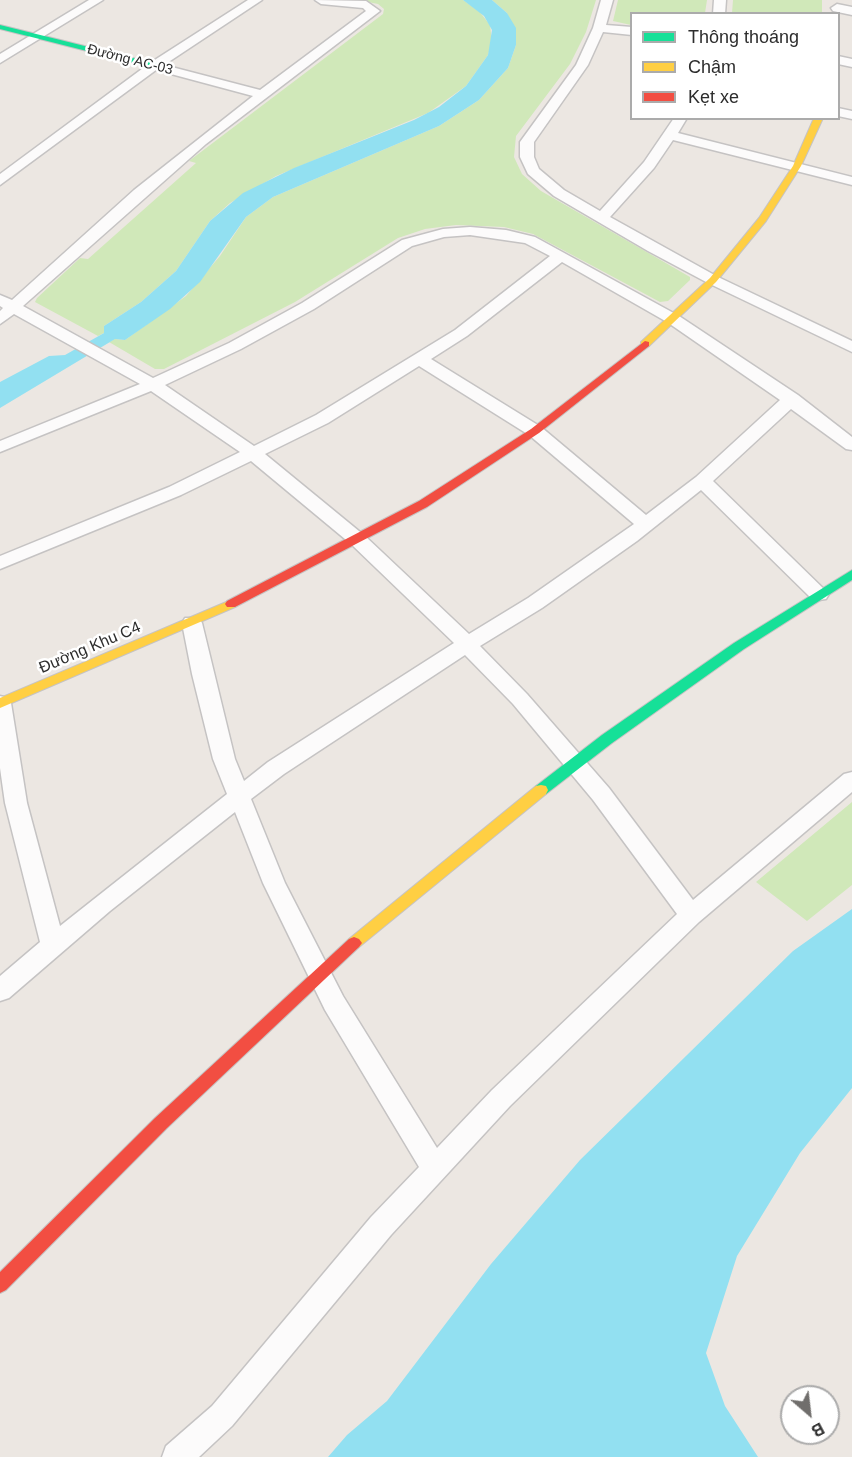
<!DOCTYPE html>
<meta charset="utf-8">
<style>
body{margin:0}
#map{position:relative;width:852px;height:1457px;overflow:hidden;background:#ece7e2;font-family:Arial,sans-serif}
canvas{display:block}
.legend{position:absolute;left:630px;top:12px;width:210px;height:108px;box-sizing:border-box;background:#fff;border:2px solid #ababab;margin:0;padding:8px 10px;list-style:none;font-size:18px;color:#2d2d2d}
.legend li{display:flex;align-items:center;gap:12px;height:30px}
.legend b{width:30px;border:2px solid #ababab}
.north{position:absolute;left:780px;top:1385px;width:60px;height:60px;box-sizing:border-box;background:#fff;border:2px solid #ababab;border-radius:50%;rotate:152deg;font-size:16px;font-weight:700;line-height:24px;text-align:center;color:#2d2d2d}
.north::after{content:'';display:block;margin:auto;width:21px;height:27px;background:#706e6c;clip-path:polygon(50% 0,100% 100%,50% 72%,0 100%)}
</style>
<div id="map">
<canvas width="852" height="1457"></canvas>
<ul class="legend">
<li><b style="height:8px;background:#16e098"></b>Thông thoáng</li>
<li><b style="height:8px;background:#ffcf43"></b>Chậm</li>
<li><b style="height:8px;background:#f24e42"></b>Kẹt xe</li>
</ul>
<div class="north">B</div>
</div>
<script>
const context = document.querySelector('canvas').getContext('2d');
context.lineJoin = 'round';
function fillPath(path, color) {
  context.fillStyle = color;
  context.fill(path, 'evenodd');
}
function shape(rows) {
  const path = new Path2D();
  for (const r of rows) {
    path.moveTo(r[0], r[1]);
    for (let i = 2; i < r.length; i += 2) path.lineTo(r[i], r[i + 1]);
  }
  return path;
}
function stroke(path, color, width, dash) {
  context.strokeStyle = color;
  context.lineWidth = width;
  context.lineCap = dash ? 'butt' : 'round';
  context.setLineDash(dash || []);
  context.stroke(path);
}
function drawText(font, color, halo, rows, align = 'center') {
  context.font = font + ' Arial,sans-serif';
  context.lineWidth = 5;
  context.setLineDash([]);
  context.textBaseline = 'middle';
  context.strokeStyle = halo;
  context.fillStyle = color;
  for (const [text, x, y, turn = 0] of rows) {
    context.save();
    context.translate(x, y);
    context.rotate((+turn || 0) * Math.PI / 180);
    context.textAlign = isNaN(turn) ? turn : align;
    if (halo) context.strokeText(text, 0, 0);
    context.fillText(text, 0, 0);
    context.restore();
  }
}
fillPath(shape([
 [358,0,463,0,479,11,490,25,492,42,488,55,466,86,428,113,276,176,230,203,210,221,176,271,141,302,104,326,104,333,98,336,35,302,37,298,80,258,88,259,196,163,189,161,383,14,384,9,378,4],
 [492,0,596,0,586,32,570,64,516,136,514,157,522,174,541,191,690,277,690,280,668,301,660,302,533,234,504,227,456,225,425,229,398,238,295,302,164,369,155,369,109,342,115,339,125,340,186,296,220,256,246,217,273,197,439,126,479,100,508,68,516,45,507,13],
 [618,0,707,0,705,13,632,14,631,25,613,21],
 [733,0,822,0,822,13,732,13],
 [852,802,852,885,807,921,756,882]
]), '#d0e8b9');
fillPath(shape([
 [463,0,492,0,507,13,516,28,516,45,508,68,479,100,439,126,273,197,246,217,200,282,170,309,125,340,115,339,0,408,0,382,49,356,65,355,104,333,104,326,141,302,176,271,210,221,243,193,294,168,414,120,439,107,466,86,488,55,492,30,484,16],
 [852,909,852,1088,800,1153,737,1256,706,1353,725,1406,758,1457,328,1457,347,1435,387,1401,491,1264,580,1160,793,951]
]), '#92e0f1');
const street = shape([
 [89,0,103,0,0,63,0,54,89,0],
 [248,0,262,0,164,65,260,90,366,11,363,8,321,4,315,0,366,1,380,11,206,144,23,306,153,378,229,343,302,303,402,240,443,229,470,227,506,230,535,237,679,316,798,395,852,437,852,450,846,449,791,409,713,481,829,594,826,599,819,600,812,599,701,490,637,541,542,608,480,646,527,694,609,788,693,900,844,774,852,772,852,792,699,922,510,1106,391,1235,232,1426,199,1457,162,1457,166,1446,212,1406,371,1217,419,1167,325,1010,263,883,235,812,110,911,9,998,0,1001,0,976,40,942,5,803,0,768,0,696,8,698,11,703,27,803,60,926,227,794,213,759,192,674,182,623,185,618,199,618,202,623,235,759,244,781,268,762,454,643,351,544,251,461,181,495,0,569,0,556,169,487,240,452,151,391,0,452,0,441,140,384,14,314,0,324,0,311,3,308,0,306,0,295,12,300,134,190,253,96,156,70,0,185,0,174,150,63,248,0],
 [470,235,525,243,550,256,455,330,316,415,254,446,165,385,241,349,314,309,412,246,444,237,470,235],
 [562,262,667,322,780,400,696,477,646,515,541,427,431,359,467,336,562,262],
 [419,366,529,435,634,524,528,598,469,634,365,536,265,454,328,423,419,366],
 [465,655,513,704,593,800,677,914,492,1090,437,1148,343,996,285,883,251,799,284,774,465,655],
 [601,0,613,0,606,25,632,27,632,35,603,32,588,65,534,142,534,157,539,169,564,190,600,211,644,162,674,118,687,118,678,133,852,177,852,185,673,140,654,168,610,217,718,277,852,341,852,352,708,283,648,251,554,196,528,174,520,157,520,142,576,65,593,28,601,0],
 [714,0,726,0,725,14,713,14,714,0],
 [837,4,852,7,852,15,833,11,831,8,837,4],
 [838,56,852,59,852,67,838,64,838,56],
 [838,108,852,111,852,119,838,116,838,108]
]);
const fast = shape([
 [0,25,157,64,158,66,154,68,0,29,0,25],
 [852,570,852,580,744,649,612,743,546,794,536,794,534,790,536,786,602,735,734,643,852,570]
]);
const slow = shape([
 [814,118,823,118,801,166,766,221,716,282,649,346,641,346,641,342,710,278,759,218,793,166,814,118],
 [231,600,235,601,237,604,235,607,0,708,0,698,231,600],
 [541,785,546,786,548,790,546,794,359,947,354,949,349,947,346,943,349,939,536,786,541,785]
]);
const jam = shape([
 [645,341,649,342,649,346,539,433,427,507,235,607,227,607,225,604,227,601,419,501,531,429,645,341],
 [354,937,359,939,362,943,359,947,167,1128,6,1290,0,1293,0,1272,155,1118,349,939,354,937]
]);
stroke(street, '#c5c3c3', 3);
stroke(fast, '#c5c3c3', 2);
stroke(slow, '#c5c3c3', 2);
stroke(jam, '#c5c3c3', 2);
fillPath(street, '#fcfbfb');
fillPath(fast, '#16e098');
fillPath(slow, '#ffcf43');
fillPath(jam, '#f24e42');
drawText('14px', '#2d2d2d', '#fff', [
 ["Đường AC-03",130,60,14]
]);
drawText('16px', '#2d2d2d', '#fff', [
 ["Đường Khu C4",90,648,-23]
]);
</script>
